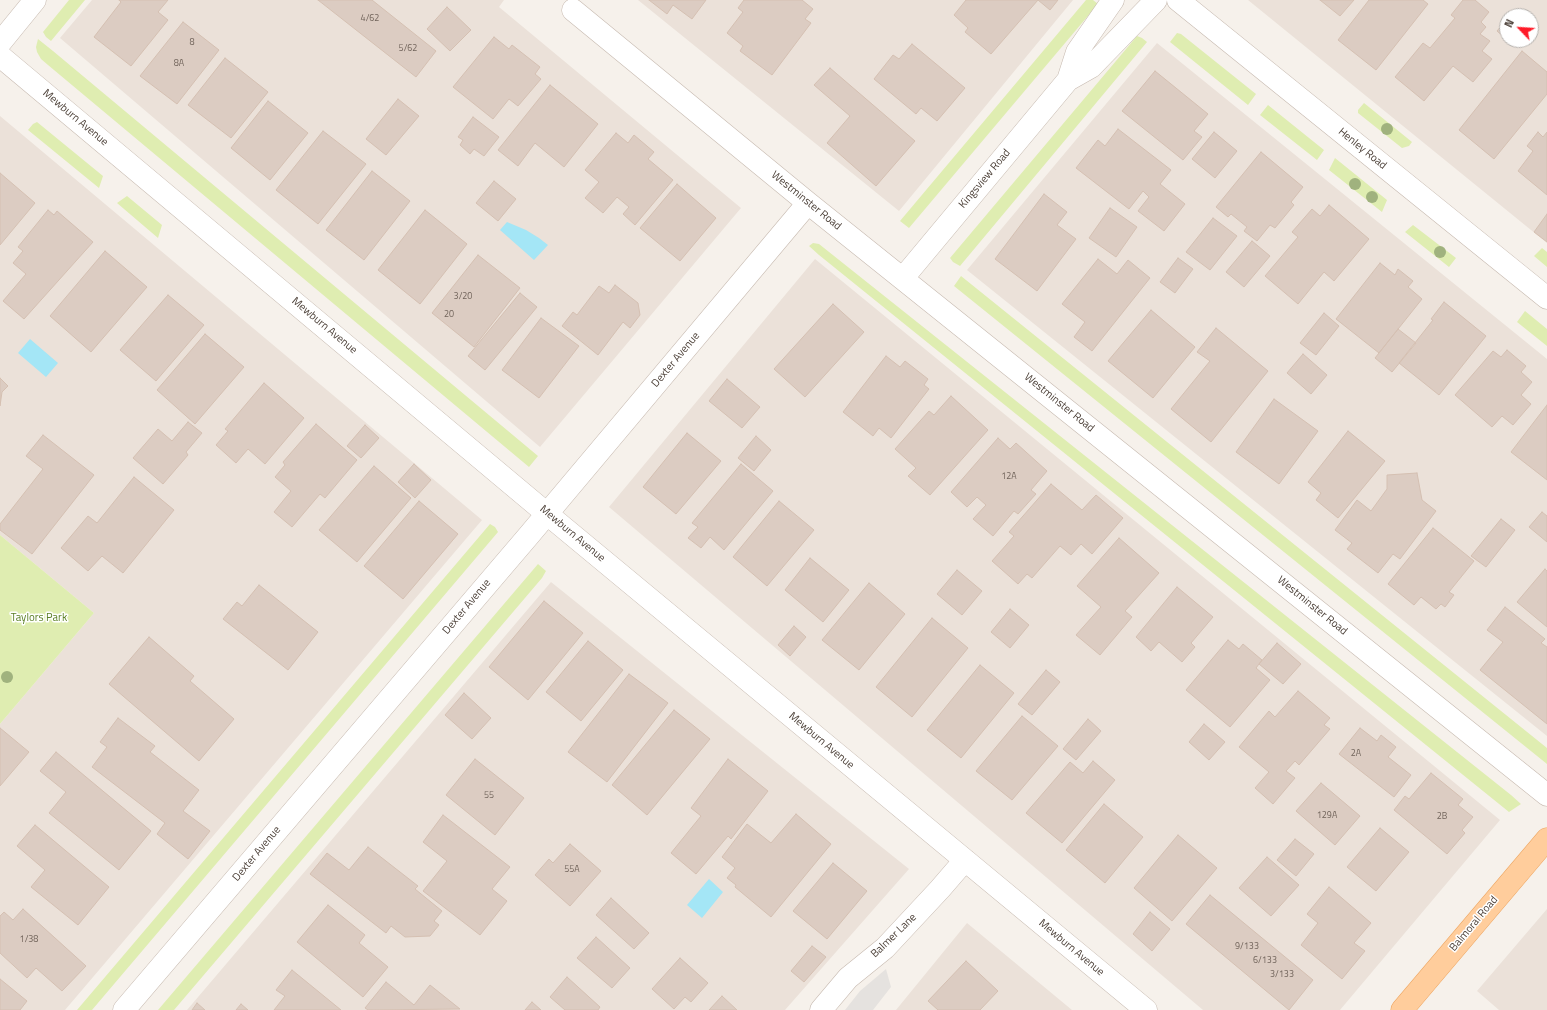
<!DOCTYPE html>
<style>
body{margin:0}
#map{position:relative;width:1547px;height:1010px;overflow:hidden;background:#f6f1eb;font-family:"Titillium Web",sans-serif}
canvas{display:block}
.north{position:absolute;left:1499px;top:8px;width:40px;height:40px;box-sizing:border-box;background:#fff;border:1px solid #b7b3af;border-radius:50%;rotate:295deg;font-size:11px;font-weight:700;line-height:16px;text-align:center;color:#4c4038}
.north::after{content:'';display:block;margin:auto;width:14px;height:18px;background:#ff1a28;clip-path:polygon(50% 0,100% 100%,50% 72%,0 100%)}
</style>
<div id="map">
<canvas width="1547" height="1010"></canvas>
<div class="north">N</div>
</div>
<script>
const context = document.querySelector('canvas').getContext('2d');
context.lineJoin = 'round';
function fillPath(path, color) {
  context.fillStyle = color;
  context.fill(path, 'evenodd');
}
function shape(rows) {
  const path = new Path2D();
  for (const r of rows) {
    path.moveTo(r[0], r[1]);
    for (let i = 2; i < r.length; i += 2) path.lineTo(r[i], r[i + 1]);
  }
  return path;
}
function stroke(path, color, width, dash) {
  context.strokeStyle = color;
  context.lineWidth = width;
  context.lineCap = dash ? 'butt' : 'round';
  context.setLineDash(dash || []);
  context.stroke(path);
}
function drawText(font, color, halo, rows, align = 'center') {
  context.font = font + ' "Titillium Web",sans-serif';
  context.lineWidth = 3;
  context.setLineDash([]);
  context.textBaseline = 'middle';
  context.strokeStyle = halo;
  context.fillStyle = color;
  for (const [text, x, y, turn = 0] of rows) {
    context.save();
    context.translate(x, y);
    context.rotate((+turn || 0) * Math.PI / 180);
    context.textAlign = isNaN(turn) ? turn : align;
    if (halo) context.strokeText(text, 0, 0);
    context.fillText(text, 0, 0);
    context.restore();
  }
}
fillPath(shape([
 [92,0,504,0,499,7,741,208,540,447,60,38],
 [638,0,1073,0,899,211],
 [1248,0,1547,0,1547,243],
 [1507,16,1531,16,1531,40,1507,40],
 [1157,43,1547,359,1547,736,967,270],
 [0,116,482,520,65,1010,0,1010,0,724,94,613,0,535],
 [815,259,1500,820,1340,1010,1203,1010,609,507],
 [551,582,909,869,785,1010,187,1010],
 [1547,909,1547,1010,1499,1010,1477,991],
 [967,923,1072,1010,896,1010]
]), '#ebe1d9');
fillPath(shape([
 [69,0,85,0,51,41,46,37,43,32],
 [1086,0,1093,0,1098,4,909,228,900,221],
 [1177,33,1181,34,1256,94,1248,105,1170,42],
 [1137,36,1142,38,1147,42,960,266,953,262,950,258],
 [38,39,53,51,538,456,529,467,48,65,41,59,37,52,36,47],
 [1364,103,1412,142,1409,146,1402,148,1358,113,1358,110],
 [1268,105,1324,150,1317,160,1260,115],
 [37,122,103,176,99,188,28,130,33,124],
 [1335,158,1387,200,1382,212,1329,170],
 [127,196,162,225,158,238,117,203],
 [1413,225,1456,258,1449,267,1405,232],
 [813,243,819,244,1511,795,1521,804,1509,812,819,255,809,246],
 [1542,248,1547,252,1547,267,1534,256],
 [961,276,1547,748,1547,764,954,286],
 [1525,311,1547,329,1547,346,1517,322],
 [490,524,495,527,498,532,92,1010,77,1010],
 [0,535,94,613,0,724],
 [538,564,546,571,542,578,174,1010,158,1010]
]), '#dfedb1');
fillPath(shape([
 [886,969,891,987,873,1010,845,1010,860,991]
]), '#e5e2df');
fillPath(shape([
 [507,222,526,230,539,238,548,245,534,260,500,230],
 [30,339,58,363,46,377,18,353],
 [709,879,723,892,702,918,687,905]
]), '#a4e6f6');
const building = shape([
 [119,0,168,0,158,12,168,20,131,66,94,37,121,2,119,0],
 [318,0,372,0,436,51,416,77,318,0],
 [649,0,706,0,692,19,673,5,667,14,649,0],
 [744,0,802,0,813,9,805,19,811,23,772,75,740,51,743,46,727,33,743,12,738,8,744,0],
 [966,0,1058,0,1050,10,1038,0,991,54,965,32,968,28,954,15,966,0],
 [1320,0,1354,0,1340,16,1320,0],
 [1369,0,1423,0,1428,4,1376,70,1338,40,1369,0],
 [1463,0,1475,0,1489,12,1481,22,1486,27,1480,34,1490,41,1482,51,1492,59,1473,82,1453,66,1424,101,1395,77,1423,43,1430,48,1455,18,1451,15,1463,0],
 [447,7,471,30,450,51,427,29,447,7],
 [1514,10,1522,16,1509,16,1514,10],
 [1507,19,1507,40,1497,31,1507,19],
 [183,22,219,50,177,104,140,76,183,22],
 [494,37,509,49,512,45,540,67,535,74,541,79,518,106,509,99,493,119,453,87,494,37],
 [912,44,965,88,937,121,921,108,916,114,874,79,893,55,899,59,912,44],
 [1522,51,1547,72,1547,94,1494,159,1459,130,1522,51],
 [225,58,268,92,231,138,188,105,225,58],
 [830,68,915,141,876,186,827,143,850,116,814,85,830,68],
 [1155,71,1208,114,1194,131,1202,137,1183,160,1122,111,1155,71],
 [550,85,598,124,564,167,535,143,518,166,498,150,550,85],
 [398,99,419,116,386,155,366,139,398,99],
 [268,101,308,133,270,180,231,148,268,101],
 [473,117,499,137,484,156,474,149,470,154,460,145,463,140,458,137,473,117],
 [1118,129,1171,170,1160,184,1185,204,1164,231,1138,211,1149,197,1143,191,1129,209,1076,168,1098,140,1105,146,1118,129],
 [323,131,366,164,318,224,276,190,323,131],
 [1214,132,1237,151,1215,178,1192,159,1214,132],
 [1538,132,1543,137,1547,132,1547,195,1518,171,1533,151,1527,146,1538,132],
 [616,133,628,143,634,135,654,152,648,159,673,180,635,225,623,214,629,207,617,197,603,213,585,198,599,182,585,170,616,133],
 [1261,152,1303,187,1291,202,1294,205,1275,228,1270,225,1257,241,1244,231,1247,227,1231,214,1228,217,1216,207,1261,152],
 [372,171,410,201,364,260,326,230,372,171],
 [0,173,35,203,0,245,0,173],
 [494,181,516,199,498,221,476,203,494,181],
 [677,184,716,218,680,261,640,228,677,184],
 [1044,194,1067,212,1057,225,1076,239,1037,291,995,259,1044,194],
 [1329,205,1369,239,1334,281,1324,272,1298,304,1265,276,1298,237,1292,232,1312,209,1320,216,1329,205],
 [1110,208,1137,227,1116,257,1089,238,1110,208],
 [48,210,54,215,57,211,93,242,24,319,3,301,26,274,13,263,23,251,18,247,48,210],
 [425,210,467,244,420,304,378,270,425,210],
 [1547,214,1547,242,1534,232,1547,214],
 [1213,218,1237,236,1210,270,1186,252,1213,218],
 [1252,241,1270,256,1244,287,1226,272,1252,241],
 [105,251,147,287,91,352,50,316,105,251],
 [478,255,520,288,474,347,432,313,478,255],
 [1178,258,1193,269,1175,293,1160,282,1178,258],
 [1098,259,1117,274,1128,260,1150,278,1092,351,1074,337,1085,322,1062,304,1098,259],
 [1380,263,1395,275,1398,269,1413,281,1408,287,1422,299,1379,353,1336,319,1380,263],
 [615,285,638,303,640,315,630,328,623,322,598,355,562,326,573,312,577,315,599,286,609,293,615,285],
 [520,293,537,307,485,370,468,356,520,293],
 [168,295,204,325,156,381,120,350,168,295],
 [1444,302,1486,336,1439,395,1399,363,1433,320,1431,319,1444,302],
 [833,304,864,332,805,397,774,369,833,304],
 [1151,310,1195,347,1153,398,1108,361,1151,310],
 [1324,313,1339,326,1316,355,1300,343,1324,313],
 [541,318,579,346,539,398,502,370,541,318],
 [1216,328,1268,371,1211,442,1171,409,1210,361,1197,352,1216,328],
 [1398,329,1416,343,1392,372,1375,358,1398,329],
 [205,334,244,367,195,424,157,390,205,334],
 [1507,350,1526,366,1521,372,1532,382,1521,395,1531,404,1513,425,1502,416,1492,427,1455,395,1493,351,1501,357,1507,350],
 [1303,354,1327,375,1311,394,1287,373,1303,354],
 [886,356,900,367,905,361,928,379,924,385,929,389,891,438,879,428,873,436,843,412,886,356],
 [0,378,8,386,2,392,0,406,0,378],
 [727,379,760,407,742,428,709,401,727,379],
 [264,383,304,418,265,464,248,449,236,463,216,445,228,431,225,429,264,383],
 [951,396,988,430,930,495,908,476,916,468,895,449,929,411,934,415,951,396],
 [1274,399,1318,431,1279,484,1236,452,1274,399],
 [1547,405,1547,480,1511,452,1547,405],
 [188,422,202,433,186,452,188,455,163,484,133,458,158,429,172,441,188,422],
 [316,424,357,460,325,498,320,494,292,527,274,512,291,491,275,477,285,465,283,462,316,424],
 [365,425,379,438,361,458,347,446,365,425],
 [1348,431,1385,461,1338,518,1316,500,1321,493,1308,482,1348,431],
 [687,433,721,461,676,514,643,487,687,433],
 [43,435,94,475,32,554,0,530,0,524,43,469,26,456,43,435],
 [756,436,771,450,754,471,738,458,756,436],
 [998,438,1010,449,1016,443,1047,471,1031,490,1036,494,1018,514,1014,511,993,536,973,519,986,505,977,497,967,507,951,492,998,438],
 [414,464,431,480,415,498,398,482,414,464],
 [741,464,773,491,724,550,710,537,701,548,688,538,698,527,692,523,741,464],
 [374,466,411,498,357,562,319,530,374,466],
 [1417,473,1422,500,1436,511,1400,559,1393,554,1378,573,1347,549,1352,543,1335,530,1357,500,1371,511,1387,489,1387,475,1417,473],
 [134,477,174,510,123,573,102,556,88,571,61,548,88,516,97,523,134,477],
 [1051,484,1082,510,1096,495,1123,518,1092,554,1081,544,1071,555,1060,546,1032,578,1027,574,1018,584,992,561,1014,536,1009,532,1051,484],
 [419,501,458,534,403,599,364,566,419,501],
 [779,501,814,530,767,586,733,557,779,501],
 [1542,512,1547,516,1547,542,1529,527,1542,512],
 [1501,519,1515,530,1486,567,1471,556,1501,519],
 [1433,528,1474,561,1449,592,1454,595,1445,607,1441,604,1436,609,1421,597,1414,605,1388,584,1433,528],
 [1119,538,1159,573,1125,611,1132,617,1100,655,1076,635,1101,607,1077,586,1119,538],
 [810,558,849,590,823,622,785,590,810,558],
 [1545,569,1547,571,1547,627,1517,602,1545,569],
 [957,570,982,591,962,615,937,594,957,570],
 [869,583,905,614,859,670,822,640,869,583],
 [259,585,318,632,288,670,223,619,237,602,242,606,259,585],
 [1177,587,1213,617,1191,643,1195,647,1182,662,1159,642,1151,651,1136,637,1177,587],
 [544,601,583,633,528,700,489,667,544,601],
 [1505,607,1545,639,1541,643,1547,647,1547,724,1480,670,1503,642,1487,630,1505,607],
 [1010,609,1029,625,1010,648,991,632,1010,609],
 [932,618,968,648,912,717,876,687,932,618],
 [794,626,806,637,790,656,778,645,794,626],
 [149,637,194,676,190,681,234,719,199,761,109,684,149,637],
 [1228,640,1239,649,1243,644,1262,660,1256,668,1270,680,1230,727,1186,690,1228,640],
 [588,641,623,670,581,721,546,692,588,641],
 [1277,643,1301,664,1283,684,1259,664,1277,643],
 [980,665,1014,693,961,758,927,730,980,665],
 [1046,670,1060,682,1032,715,1018,704,1046,670],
 [629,674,668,703,607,782,568,752,629,674],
 [1298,691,1330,718,1324,725,1330,729,1299,765,1295,761,1286,771,1295,778,1273,804,1255,788,1269,772,1239,747,1269,711,1275,717,1298,691],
 [464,693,491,718,472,739,445,715,464,693],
 [674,710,710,739,647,815,612,785,674,710],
 [1022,716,1058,746,1012,800,976,771,1022,716],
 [118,718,155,746,150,752,199,790,183,811,210,831,188,859,157,834,165,823,92,767,107,747,100,742,118,718],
 [1088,719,1101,731,1076,760,1063,749,1088,719],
 [1204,724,1225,742,1209,760,1189,742,1204,724],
 [0,728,29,752,0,786,0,728],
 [1360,728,1377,741,1381,735,1396,747,1388,757,1411,775,1394,797,1339,754,1360,728],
 [56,752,151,831,119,870,49,813,66,792,40,771,56,752],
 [475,759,524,798,495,835,446,795,475,759],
 [728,759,768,791,731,839,728,836,696,874,671,853,701,816,691,808,728,759],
 [1093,761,1115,780,1062,843,1026,813,1070,762,1083,773,1093,761],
 [1431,773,1463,799,1458,805,1473,817,1462,830,1465,833,1447,854,1394,810,1405,796,1409,799,1431,773],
 [1321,783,1360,816,1335,845,1296,811,1321,783],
 [1104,804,1143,837,1105,883,1066,850,1104,804],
 [796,814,831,844,771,917,735,887,736,885,727,878,735,868,722,857,747,824,771,843,796,814],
 [443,815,510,867,492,889,507,901,480,935,423,891,447,861,423,842,443,815],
 [35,825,109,887,78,925,31,887,45,870,17,846,35,825],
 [1380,828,1409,852,1376,891,1347,867,1380,828],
 [1178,835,1217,868,1172,921,1134,888,1178,835],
 [1295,839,1314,854,1296,876,1277,860,1295,839],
 [570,844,601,871,570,906,535,875,549,859,553,863,570,844],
 [368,847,418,886,415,889,442,911,434,921,439,925,430,936,405,937,391,926,386,933,310,874,327,853,349,870,368,847],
 [1267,857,1299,885,1271,916,1239,888,1267,857],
 [833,863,867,891,827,939,793,911,833,863],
 [1329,887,1371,923,1354,943,1365,951,1342,979,1301,945,1318,923,1307,914,1329,887],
 [1210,895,1313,980,1289,1010,1186,924,1210,895],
 [611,898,649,933,634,949,596,915,611,898],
 [328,905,365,935,359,943,388,967,363,997,297,942,328,905],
 [23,909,86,966,62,991,36,968,27,978,0,953,0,916,4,912,13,920,23,909],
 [1150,912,1170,929,1152,951,1133,934,1150,912],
 [596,937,630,968,612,988,577,958,596,937],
 [812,946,826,957,804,982,791,971,812,946],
 [680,958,708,983,691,1002,685,997,674,1009,652,989,680,958],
 [966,961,998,991,980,1010,938,1010,928,1001,966,961],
 [292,970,341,1010,274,1010,285,996,276,990,292,970],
 [567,977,600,1007,598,1010,565,1010,550,997,567,977],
 [0,979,27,1001,20,1010,0,1010,0,979],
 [386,982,414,1005,430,985,460,1009,368,1010,365,1008,386,982],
 [722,996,737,1010,709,1010,722,996],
 [532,1002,541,1010,525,1010,532,1002],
 [197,1003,205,1010,192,1010,197,1003],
 [241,1004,248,1010,236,1010,241,1004]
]);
fillPath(building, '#dcccc2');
stroke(building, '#d5c0b2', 1);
const minor = shape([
 [1178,0,1547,298],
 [573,10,808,203,1547,795],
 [0,43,35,0],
 [0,56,546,513,1146,1010],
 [1068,80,1091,67,1156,0],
 [903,278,1068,80,1077,52,1113,0],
 [124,1010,530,534,808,203],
 [821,1010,848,978,885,948,940,889,965,860]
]);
const major = shape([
 [1402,1010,1547,839]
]);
stroke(minor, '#c6b9af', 23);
stroke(major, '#eda662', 23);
stroke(minor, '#fff', 22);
stroke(major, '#ffcd9c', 22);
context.fillStyle = '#a0b27e';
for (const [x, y] of [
 [1387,129],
 [1355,184],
 [1372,197],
 [1440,252],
 [7,677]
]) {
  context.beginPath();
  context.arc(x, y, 6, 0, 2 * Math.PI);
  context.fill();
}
drawText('9px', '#70635a', null, [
 ["4/62",370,19],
 ["8",192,43],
 ["5/62",408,49],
 ["8A",179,64],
 ["3/20",463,297],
 ["20",449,315],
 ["12A",1009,477],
 ["2A",1356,754],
 ["55",489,796],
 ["129A",1327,816],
 ["2B",1442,817],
 ["55A",572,870],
 ["1/38",29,940],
 ["9/133",1247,947],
 ["6/133",1265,961],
 ["3/133",1282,975]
]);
drawText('11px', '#4c4038', '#fff', [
 ["Mewburn Avenue",75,118,40],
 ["Henley Road",1362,149,39],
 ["Kingsview Road",985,179,-50],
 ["Westminster Road",806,201,39],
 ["Mewburn Avenue",324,326,40],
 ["Dexter Avenue",676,360,-50],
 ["Westminster Road",1059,403,39],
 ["Mewburn Avenue",572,534,40],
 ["Westminster Road",1312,606,39],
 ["Dexter Avenue",467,607,-50],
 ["Mewburn Avenue",821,741,40],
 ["Dexter Avenue",257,854,-50],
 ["Balmoral Road",1474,924,-50],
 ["Balmer Lane",894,936,-44],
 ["Mewburn Avenue",1071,948,40]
]);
drawText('11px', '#597e24', '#fff', [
 ["Taylors Park",39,618]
]);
</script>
